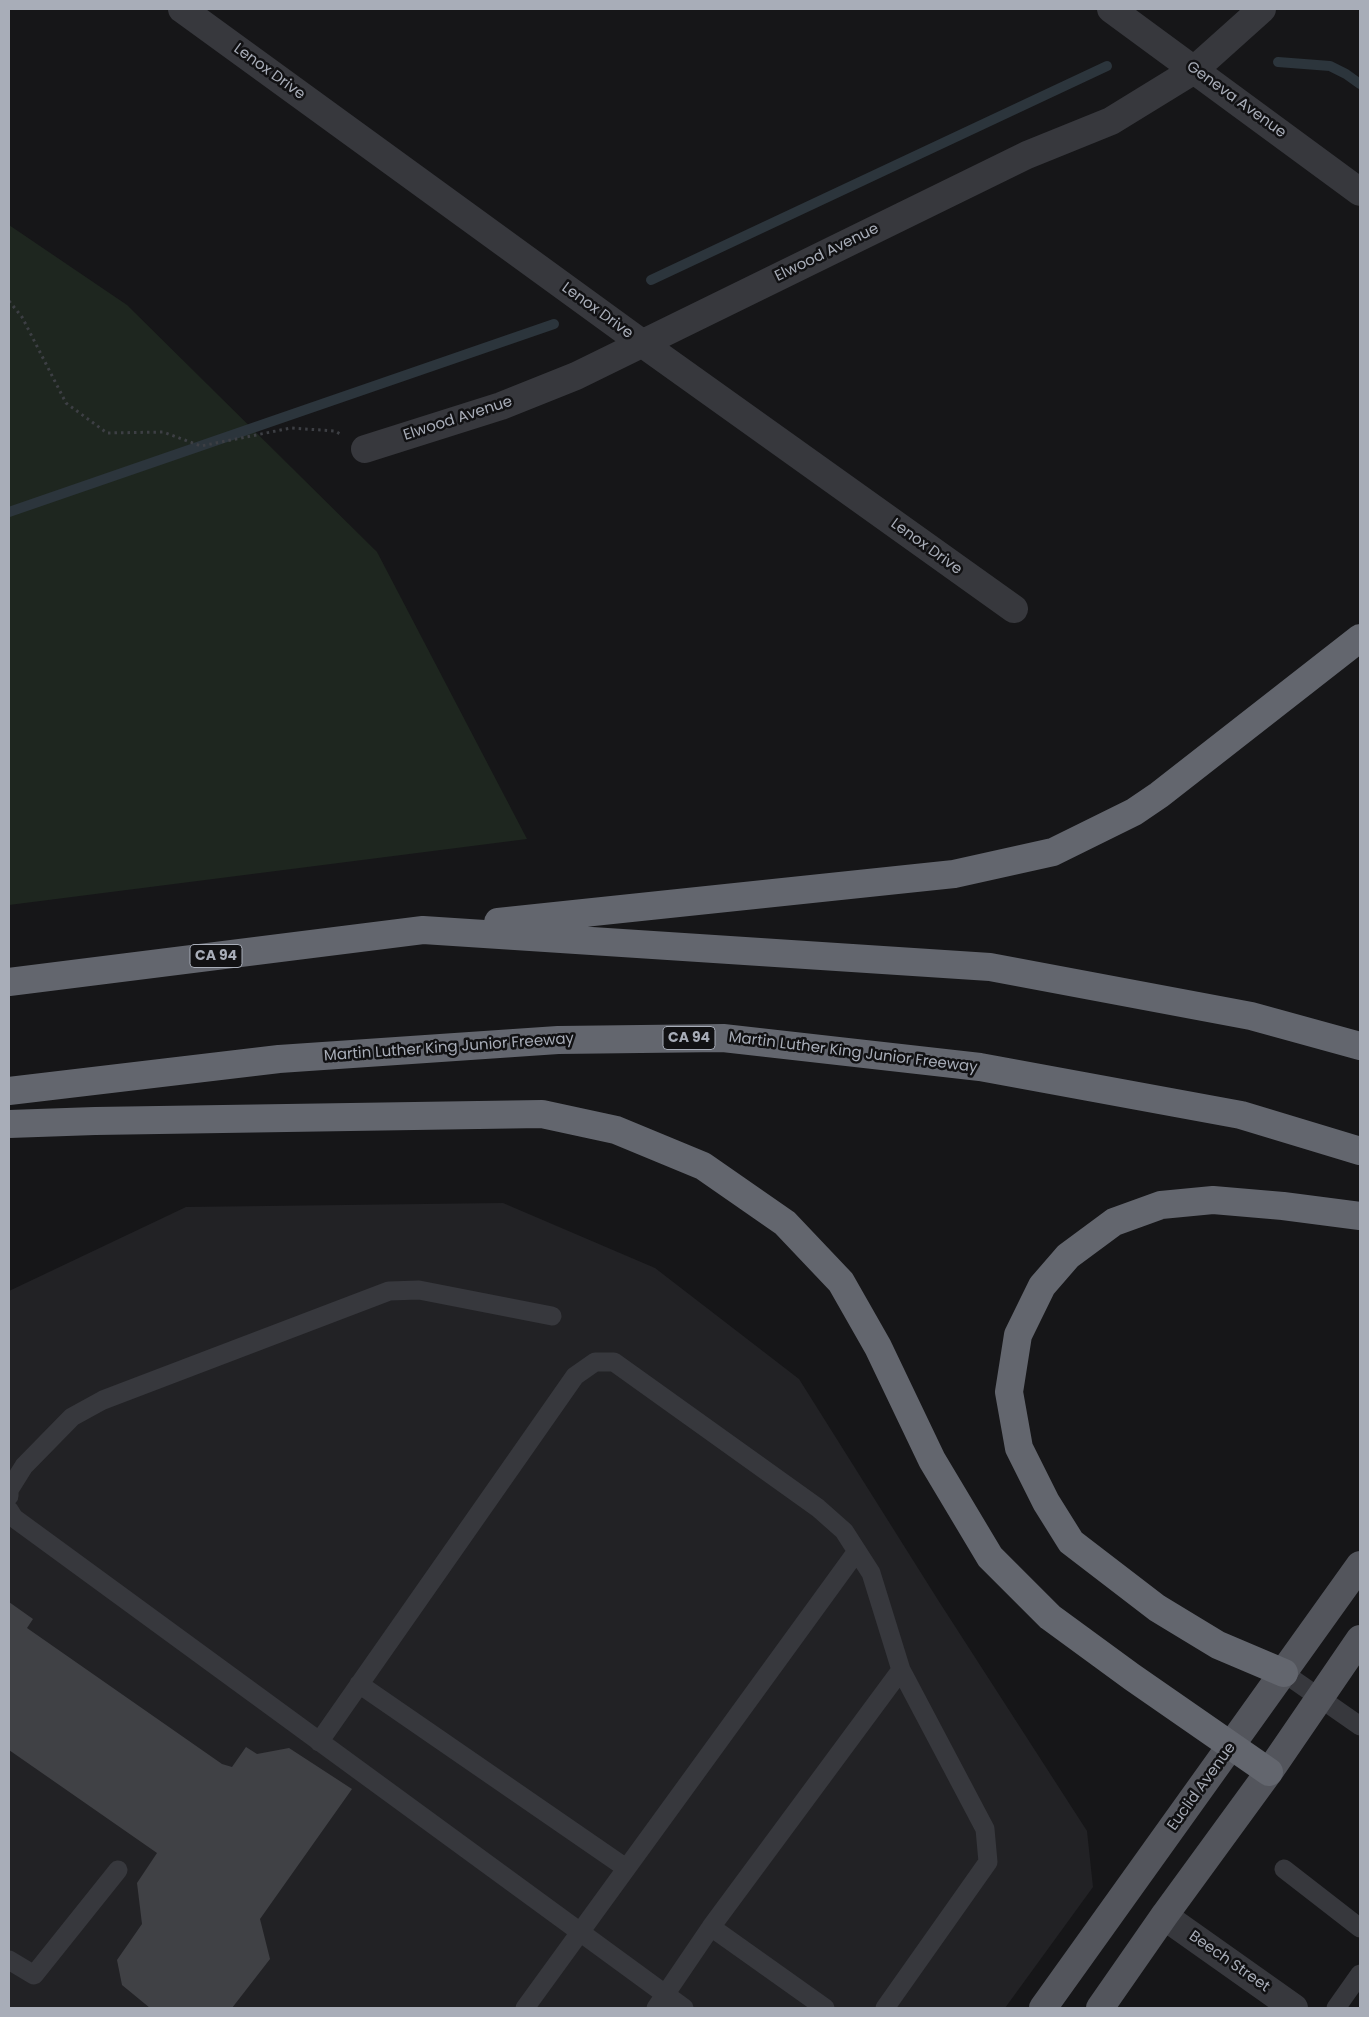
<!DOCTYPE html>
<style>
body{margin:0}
#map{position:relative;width:1369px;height:2017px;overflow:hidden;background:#161618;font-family:Poppins,sans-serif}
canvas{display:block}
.frame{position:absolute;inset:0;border:10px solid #a8adb8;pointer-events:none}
</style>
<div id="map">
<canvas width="1369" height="2017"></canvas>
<div class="frame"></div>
</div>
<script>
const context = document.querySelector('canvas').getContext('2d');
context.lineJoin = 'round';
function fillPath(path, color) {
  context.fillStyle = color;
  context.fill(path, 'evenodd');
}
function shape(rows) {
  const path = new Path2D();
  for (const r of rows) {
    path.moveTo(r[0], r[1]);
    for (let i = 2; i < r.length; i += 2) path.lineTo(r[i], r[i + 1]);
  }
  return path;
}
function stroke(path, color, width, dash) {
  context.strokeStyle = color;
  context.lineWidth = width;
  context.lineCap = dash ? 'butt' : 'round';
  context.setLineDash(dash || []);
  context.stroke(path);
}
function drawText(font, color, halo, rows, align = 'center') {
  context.font = font + ' Poppins,sans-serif';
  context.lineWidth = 5;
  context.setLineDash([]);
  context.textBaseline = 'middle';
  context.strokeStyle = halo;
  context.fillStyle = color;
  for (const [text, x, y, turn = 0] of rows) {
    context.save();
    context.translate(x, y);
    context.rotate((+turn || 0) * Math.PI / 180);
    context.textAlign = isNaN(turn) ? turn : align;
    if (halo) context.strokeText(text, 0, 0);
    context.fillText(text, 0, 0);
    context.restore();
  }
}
fillPath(shape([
 [503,1203,655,1268,799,1379,938,1600,1087,1831,1093,1887,1005,2008,9,2008,9,1291,186,1207]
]), '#222225');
fillPath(shape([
 [9,225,127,305,377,552,527,839,9,905]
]), '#1e261f');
stroke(shape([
 [1278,62,1330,66,1346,74,1360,84],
 [651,280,1107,66],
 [9,512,554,324]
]), '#2c353c', 10);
fillPath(shape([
 [9,1602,33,1619,27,1628,222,1764,232,1767,246,1747,257,1754,289,1748,352,1789,260,1919,270,1959,232,2008,150,2008,122,1985,117,1960,142,1924,137,1883,157,1853,9,1750]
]), '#404145');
stroke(shape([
 [9,301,22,317,66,403,107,433,163,432,201,446,291,428,335,431,340,434]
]), '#3d3f44', 3, [2.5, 4]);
stroke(shape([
 [9,1496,9,1490,24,1466,72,1417,103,1400,389,1291,419,1290,552,1316],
 [9,1510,14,1518,684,2008],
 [1284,1673,1360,1726],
 [359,1684,626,1868],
 [319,1742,575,1376,595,1362,614,1362,818,1508,844,1531,871,1573,901,1670,985,1829,988,1862,885,2008],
 [1284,1869,1360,1928],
 [711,1927,901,1670],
 [9,1960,34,1975,118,1870],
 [525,2008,857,1551],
 [656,2008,711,1927,825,2008],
 [1336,2008,1360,1974]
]), '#37383d', 19);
stroke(shape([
 [182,9,643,344,1014,609],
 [1111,9,1360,192],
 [365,449,501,406,576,376,1027,155,1111,121,1194,70,1262,9],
 [1164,1916,1294,2008]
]), '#37383d', 28);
stroke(shape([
 [1043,2008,1360,1565],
 [1100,2008,1164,1916,1269,1772,1360,1639]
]), '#53555c', 28);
stroke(shape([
 [498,922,954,874,1053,852,1134,812,1159,795,1360,638],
 [9,982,423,930,990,967,1251,1016,1360,1046],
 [9,1091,279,1059,558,1040,723,1038,980,1067,1241,1115,1360,1151],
 [9,1124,95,1121,542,1114,616,1130,703,1166,785,1223,841,1282,878,1347,932,1460,990,1557,1050,1617,1132,1677,1269,1772],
 [1284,1673,1218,1645,1157,1608,1071,1542,1046,1502,1019,1448,1009,1392,1018,1335,1042,1286,1068,1256,1114,1222,1161,1205,1213,1200,1283,1206,1360,1216]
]), '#63666e', 28);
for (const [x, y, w] of [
 [216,956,52],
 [689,1038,52]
]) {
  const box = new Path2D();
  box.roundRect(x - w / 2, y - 11.5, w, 23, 4);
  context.fillStyle = '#111113';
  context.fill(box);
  stroke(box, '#a8adb8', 1);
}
drawText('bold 14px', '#a8adb8', null, [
 ["CA 94",216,956],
 ["CA 94",689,1038]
]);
drawText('15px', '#a8adb8', '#111113', [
 ["Lenox Drive",269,72,36],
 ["Geneva Avenue",1236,100,36],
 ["Elwood Avenue",827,253,-26],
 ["Lenox Drive",597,311,36],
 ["Elwood Avenue",458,419,-18],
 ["Lenox Drive",926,547,36],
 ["Martin Luther King Junior Freeway",449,1048,-4],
 ["Martin Luther King Junior Freeway",853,1053,7],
 ["Euclid Avenue",1202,1787,-54],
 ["Beech Street",1229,1962,35]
]);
</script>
